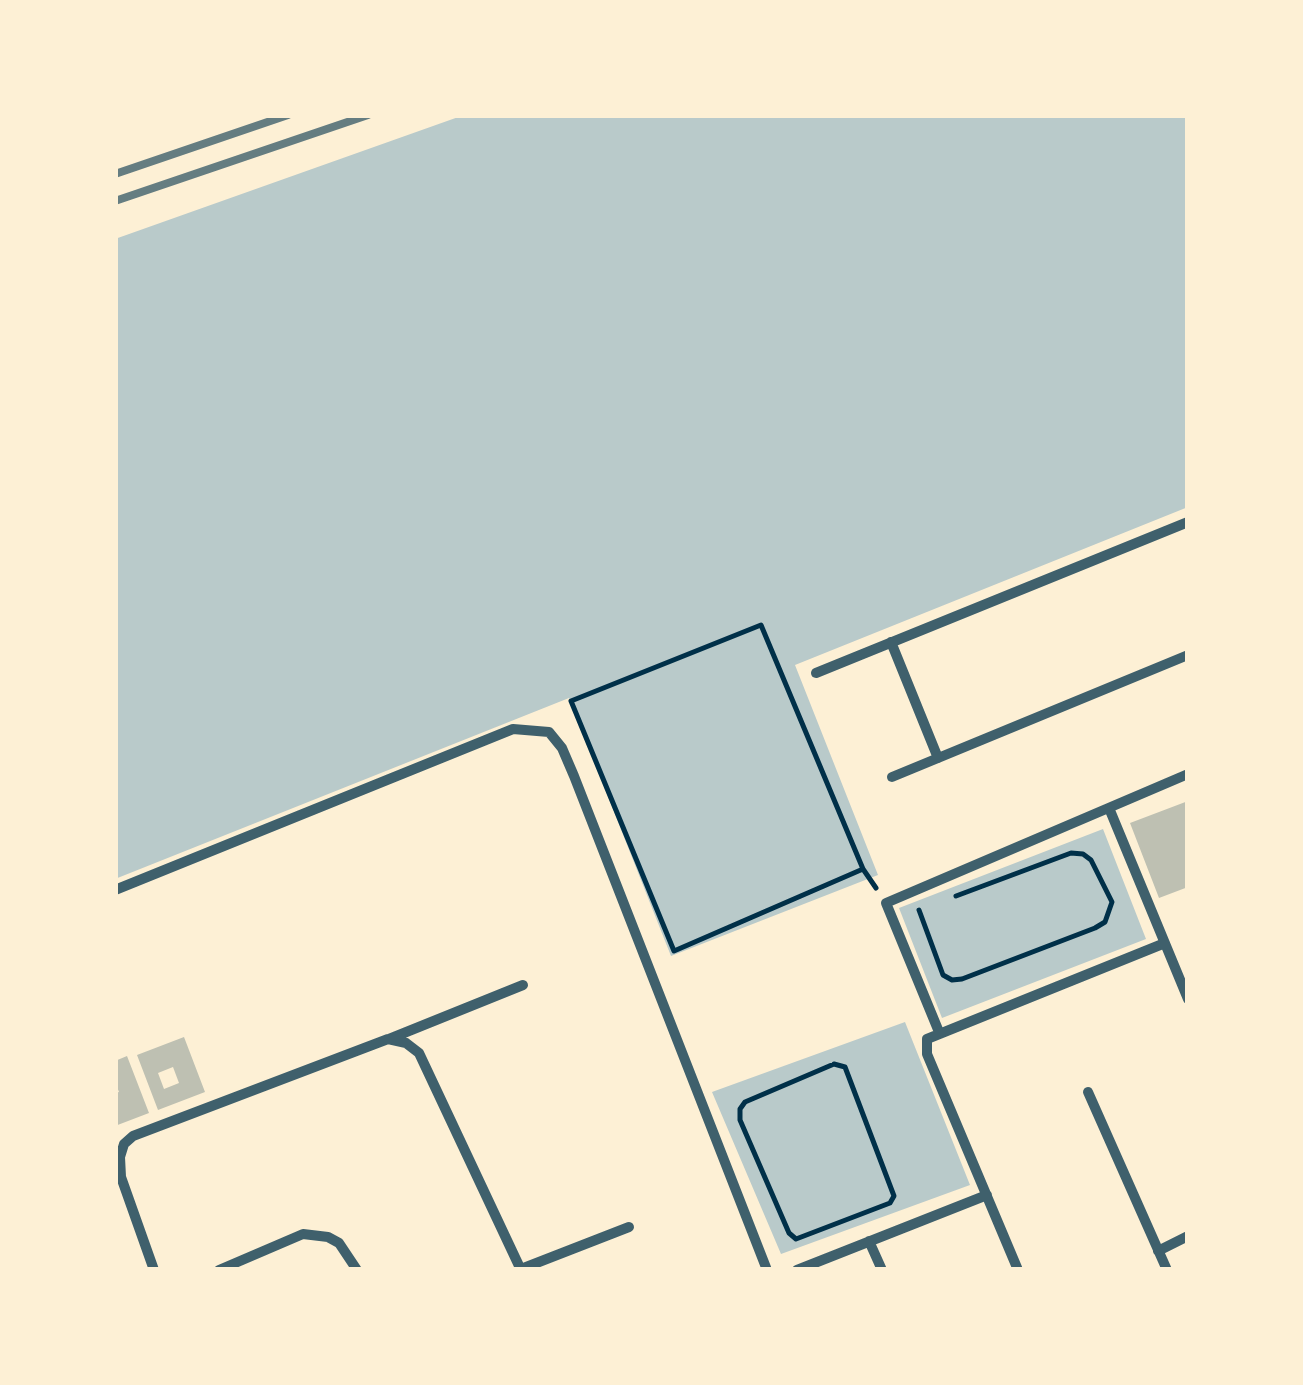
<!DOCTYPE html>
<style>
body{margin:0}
#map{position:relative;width:1303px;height:1385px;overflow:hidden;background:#fdf0d5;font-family:"Roboto Condensed",sans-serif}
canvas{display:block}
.frame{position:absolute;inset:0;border:118px solid #fdf0d5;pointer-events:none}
</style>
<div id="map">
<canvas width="1303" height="1385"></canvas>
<div class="frame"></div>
</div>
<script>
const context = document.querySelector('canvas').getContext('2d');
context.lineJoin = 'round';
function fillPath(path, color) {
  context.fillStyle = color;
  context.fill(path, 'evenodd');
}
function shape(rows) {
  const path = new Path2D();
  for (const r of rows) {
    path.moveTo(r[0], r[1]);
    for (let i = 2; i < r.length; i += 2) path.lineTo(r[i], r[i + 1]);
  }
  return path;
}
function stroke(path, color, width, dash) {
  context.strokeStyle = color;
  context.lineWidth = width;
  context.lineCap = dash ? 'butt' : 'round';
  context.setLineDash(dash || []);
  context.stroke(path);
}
fillPath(shape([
 [464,115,1188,115,1188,507,795,665,878,875,671,956,569,698,115,879,115,239],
 [1103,829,1146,939,942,1018,899,908],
 [905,1022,970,1185,781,1254,712,1092]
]), '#b9caca');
fillPath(shape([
 [1188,801,1188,887,1159,898,1130,823],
 [184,1037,205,1092,158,1110,137,1055],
 [173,1067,179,1083,164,1089,158,1073],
 [127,1056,149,1113,115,1126,115,1093,119,1092,115,1082,115,1061]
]), '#bec0b2');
stroke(shape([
 [863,869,674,951,571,701,761,625,863,869,876,888],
 [919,910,943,975,952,980,962,979,1095,928,1105,922,1112,902,1091,860,1083,854,1071,853,956,896],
 [834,1064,845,1067,894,1196,890,1203,796,1239,789,1233,740,1120,740,1109,745,1102,834,1064]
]), '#003049', 5);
stroke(shape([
 [891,642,938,758],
 [816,673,1188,522],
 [892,777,1188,655],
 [1109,808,1188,999],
 [115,890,513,729,549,732,562,748,574,776,767,1270],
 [939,1032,886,903,1188,774],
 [389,1039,523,985],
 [1088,1092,1167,1270],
 [869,1241,882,1270],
 [1158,1251,1188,1236],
 [521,1269,629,1227],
 [154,1270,121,1177,120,1157,124,1144,133,1136,388,1039,406,1043,419,1053,521,1270],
 [219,1270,303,1234,328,1237,339,1243,357,1270],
 [797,1270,987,1195],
 [1018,1270,927,1054,927,1039,1165,943]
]), '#3f606c', 10);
stroke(shape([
 [115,174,288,115],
 [115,201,368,115]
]), '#657d81', 8);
</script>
